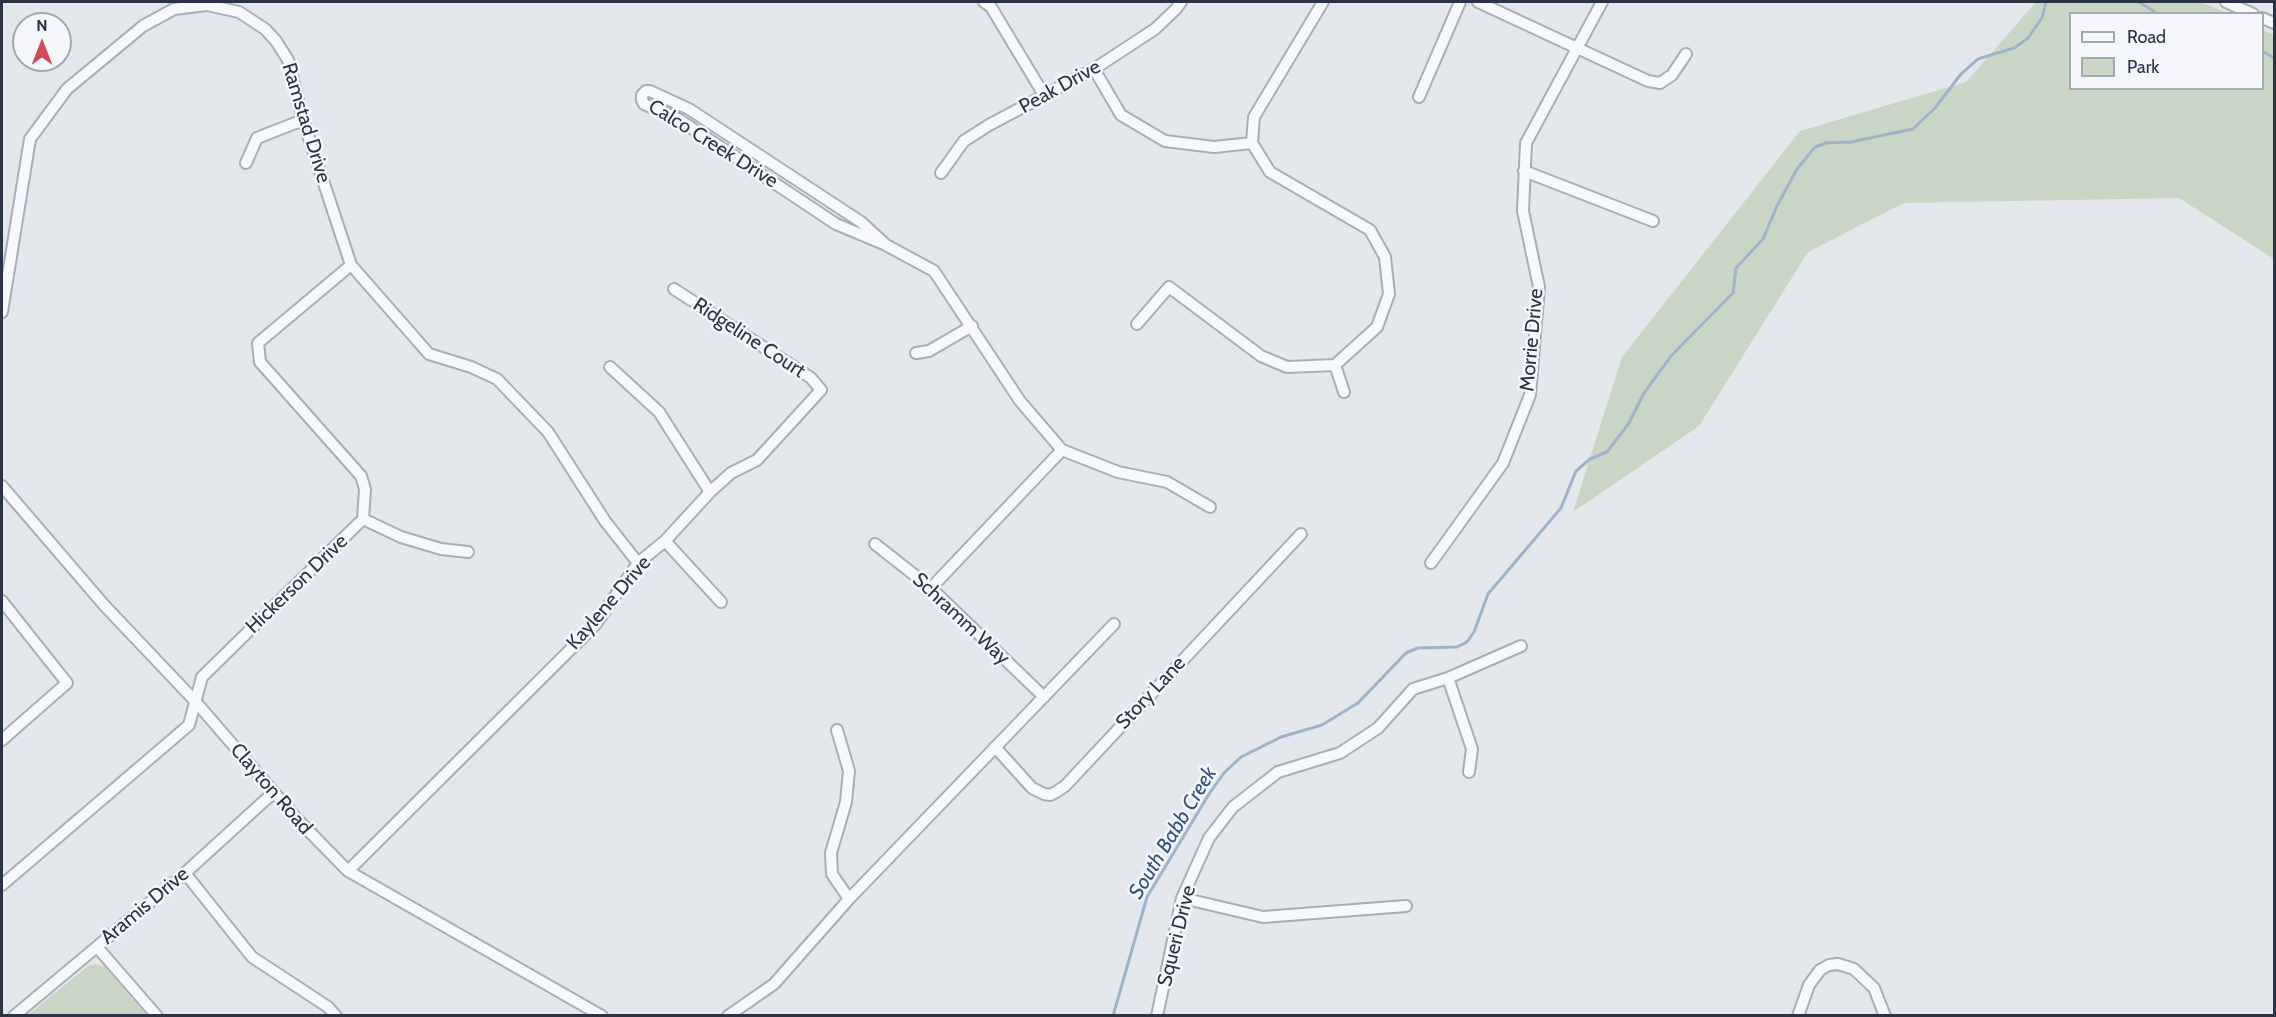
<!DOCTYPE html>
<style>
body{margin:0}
#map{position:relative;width:2276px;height:1017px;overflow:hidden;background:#e4e7ec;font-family:Cabin,sans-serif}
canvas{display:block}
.frame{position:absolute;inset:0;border:3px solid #2b3445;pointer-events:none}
.legend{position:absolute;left:2069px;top:12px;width:195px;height:78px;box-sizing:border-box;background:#f4f6f9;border:2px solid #a4a8b1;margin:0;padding:8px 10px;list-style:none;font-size:18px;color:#2b3445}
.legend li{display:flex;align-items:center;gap:12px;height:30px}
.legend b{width:30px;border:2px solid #a4a8b1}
.north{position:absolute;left:12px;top:12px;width:60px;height:60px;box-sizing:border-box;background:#f4f6f9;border:2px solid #a4a8b1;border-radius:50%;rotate:0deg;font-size:16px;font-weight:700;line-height:24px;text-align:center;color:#2b3445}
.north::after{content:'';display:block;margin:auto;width:21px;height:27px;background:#d1495b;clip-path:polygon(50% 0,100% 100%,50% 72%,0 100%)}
</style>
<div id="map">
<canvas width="2276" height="1017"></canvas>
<div class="frame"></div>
<ul class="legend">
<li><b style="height:8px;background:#f7f8fa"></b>Road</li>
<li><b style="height:16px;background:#c9d6c5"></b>Park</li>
</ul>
<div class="north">N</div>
</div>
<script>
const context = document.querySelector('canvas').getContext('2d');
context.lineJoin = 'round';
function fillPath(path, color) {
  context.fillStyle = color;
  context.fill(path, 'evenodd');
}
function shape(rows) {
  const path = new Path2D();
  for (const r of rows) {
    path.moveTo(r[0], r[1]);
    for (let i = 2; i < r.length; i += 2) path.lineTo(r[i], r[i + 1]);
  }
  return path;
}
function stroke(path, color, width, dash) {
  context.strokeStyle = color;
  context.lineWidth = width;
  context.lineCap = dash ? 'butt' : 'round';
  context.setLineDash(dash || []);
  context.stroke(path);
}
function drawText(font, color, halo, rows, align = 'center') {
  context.font = font + ' Cabin,sans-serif';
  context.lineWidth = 5;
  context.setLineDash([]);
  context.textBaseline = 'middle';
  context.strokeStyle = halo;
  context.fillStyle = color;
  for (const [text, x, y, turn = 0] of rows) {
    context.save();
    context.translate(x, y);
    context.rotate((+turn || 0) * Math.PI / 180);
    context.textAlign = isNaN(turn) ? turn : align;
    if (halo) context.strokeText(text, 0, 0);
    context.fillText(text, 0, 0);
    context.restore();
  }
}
fillPath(shape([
 [2036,2,2201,2,2227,13,2070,14,2070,88,2262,88,2263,30,2274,35,2274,259,2179,198,1904,203,1808,252,1699,426,1573,512,1622,357,1800,131,1966,82],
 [95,964,105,967,146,1015,28,1015,88,966]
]), '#c9d6c5');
stroke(shape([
 [2139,2,2158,14],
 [2262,51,2274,58],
 [1113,1016,1147,897,1209,794,1224,773,1241,757,1281,737,1322,725,1358,703,1406,653,1418,648,1457,647,1467,642,1474,632,1488,594,1561,508,1576,471,1590,459,1607,452,1629,423,1644,393,1671,356,1733,293,1736,268,1763,239,1777,206,1797,169,1815,147,1826,143,1851,142,1913,129,1935,108,1961,74,1978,59,2014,48,2028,38,2042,18,2046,2]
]), '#9fb4cc', 3);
const minor = shape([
 [984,2,991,7,1044,95],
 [1478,2,1648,81,1660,83,1672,75,1686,54],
 [2226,2,2253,14],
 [2262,18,2274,23],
 [1094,69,1121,115,1165,141,1214,147,1252,143],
 [1419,97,1460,2],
 [246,163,257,138,303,120],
 [1524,171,1653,221],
 [941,173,964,141,989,125,1094,69,1155,29,1176,9,1181,2],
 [886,245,861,222,689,109,650,91,646,91,642,95,642,100,644,104,678,119,836,224,886,245,934,271,1020,401,1062,450,1118,472,1167,482,1210,507],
 [2,312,30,139,67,89,143,26,174,9,207,5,239,12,265,29,276,41,288,60,303,120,351,265,429,354,471,367,497,379,548,432,605,521,638,563],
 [1137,324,1169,287,1261,356,1287,367,1335,365,1377,327,1389,294,1385,257,1370,230,1270,172,1252,143,1254,117,1323,2],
 [916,353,929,351,972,326],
 [1335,365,1344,392],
 [610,367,659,412,710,492],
 [2,486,104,605,195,701,297,819,348,871,602,1016],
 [363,519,401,537,441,549,468,552],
 [665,541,721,602],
 [875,544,931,588,1044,697],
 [1431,563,1503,463,1530,395,1539,287,1523,211,1526,143,1602,2],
 [931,588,1062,450],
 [2,601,67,683,2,740],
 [1448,678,1472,749,1469,772],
 [837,730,849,771,846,802,831,853,832,874,849,899],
 [995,747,1032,788,1044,794,1050,795,1056,792,1065,786,1301,534],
 [348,871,595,625,638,563,665,541,710,492,731,473,757,460,821,390,811,378,674,289],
 [185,873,252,957,328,1007,336,1016],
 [2,885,189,725,202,677,363,519,365,489,361,476,260,362,258,343,351,265],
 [1182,898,1263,917,1406,906],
 [97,947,157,1016],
 [14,1016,185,873,273,793],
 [728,1016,774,984,849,899,1114,624],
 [1157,1016,1182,898,1209,838,1233,807,1278,772,1340,753,1378,728,1413,689,1448,678,1521,646],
 [1798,1016,1809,985,1820,970,1829,965,1838,964,1854,969,1874,988,1885,1016]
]);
stroke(minor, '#a9aeb7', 14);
stroke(minor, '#f7f8fa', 10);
drawText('20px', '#2b3445', '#f4f6f9', [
 ["Peak Drive",1060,87,-29],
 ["Ramstad Drive",306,123,73],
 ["Calco Creek Drive",713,144,32],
 ["Ridgeline Court",749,338,33],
 ["Morrie Drive",1532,340,-85],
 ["Hickerson Drive",297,584,-44],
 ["Kaylene Drive",609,603,-49],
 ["Schramm Way",961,619,43],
 ["Story Lane",1151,693,-47],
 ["Clayton Road",271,789,49],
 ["Aramis Drive",145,906,-40],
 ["Squeri Drive",1177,936,-76]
]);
drawText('italic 21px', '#34527a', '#f4f6f9', [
 ["South Babb Creek",1173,833,-59]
]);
</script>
